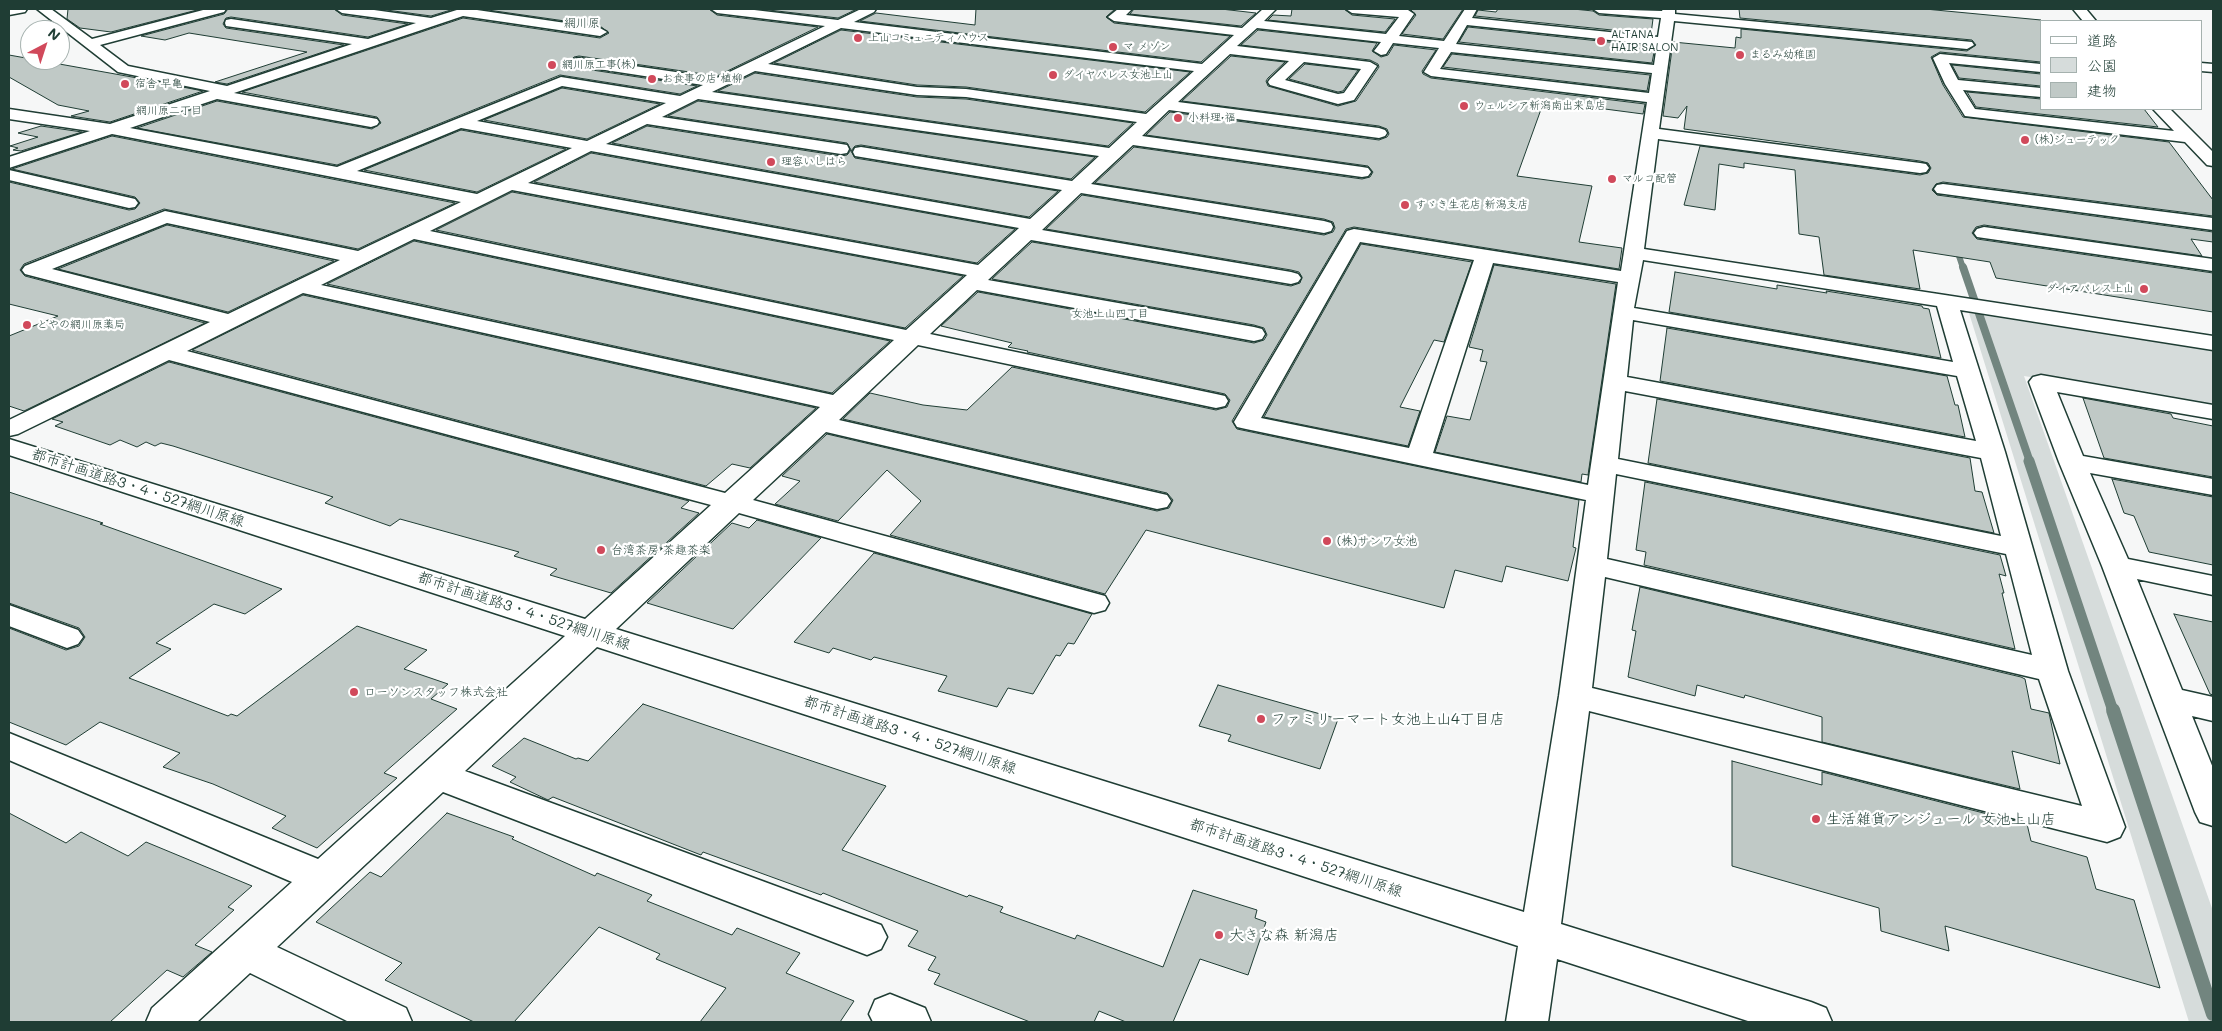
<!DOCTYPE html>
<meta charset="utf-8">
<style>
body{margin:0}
#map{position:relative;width:2222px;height:1031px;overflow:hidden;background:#f6f7f7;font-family:Mali,"Klee One",sans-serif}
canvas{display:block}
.frame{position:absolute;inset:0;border:10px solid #1f3d34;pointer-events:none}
.legend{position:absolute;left:2040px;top:20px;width:162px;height:90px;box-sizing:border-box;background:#fff;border:1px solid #a5b1ae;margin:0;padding:6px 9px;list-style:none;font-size:15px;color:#1f3d34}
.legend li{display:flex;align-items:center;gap:10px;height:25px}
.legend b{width:25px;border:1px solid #a5b1ae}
.north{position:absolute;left:20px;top:20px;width:50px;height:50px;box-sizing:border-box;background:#fff;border:1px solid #a5b1ae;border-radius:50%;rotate:40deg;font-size:14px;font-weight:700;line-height:20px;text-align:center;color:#1f3d34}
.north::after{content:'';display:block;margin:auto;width:18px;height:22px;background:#d1495b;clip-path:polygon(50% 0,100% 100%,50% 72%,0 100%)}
</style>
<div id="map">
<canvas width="2222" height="1031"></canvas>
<div class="frame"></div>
<ul class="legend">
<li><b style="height:6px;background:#fff"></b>道路</li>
<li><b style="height:14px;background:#d6dcdb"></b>公園</li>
<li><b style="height:14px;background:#c0c9c6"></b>建物</li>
</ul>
<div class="north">N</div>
</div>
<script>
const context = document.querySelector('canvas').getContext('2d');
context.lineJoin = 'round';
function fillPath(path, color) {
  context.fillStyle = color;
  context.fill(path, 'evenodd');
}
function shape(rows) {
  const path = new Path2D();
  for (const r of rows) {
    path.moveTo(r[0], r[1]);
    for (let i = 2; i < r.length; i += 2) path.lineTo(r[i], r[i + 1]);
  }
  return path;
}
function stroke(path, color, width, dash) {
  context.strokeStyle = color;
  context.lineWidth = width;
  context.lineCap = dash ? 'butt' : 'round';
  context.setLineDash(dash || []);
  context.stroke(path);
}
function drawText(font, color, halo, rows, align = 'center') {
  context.font = font + ' Mali,"Klee One",sans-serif';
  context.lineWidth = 4.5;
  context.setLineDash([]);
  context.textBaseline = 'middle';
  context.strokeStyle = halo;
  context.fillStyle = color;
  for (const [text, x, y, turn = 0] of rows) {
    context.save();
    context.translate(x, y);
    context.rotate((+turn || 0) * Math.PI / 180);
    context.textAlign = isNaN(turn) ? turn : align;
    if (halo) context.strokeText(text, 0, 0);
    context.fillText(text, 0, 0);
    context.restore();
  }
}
fillPath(shape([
 [1969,313,2213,351,2213,406,2024,376,2213,911,2213,1022,2189,1022]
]), '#d6dcdb');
stroke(shape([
 [1921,151,1942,207],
 [1955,244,1963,268]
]), '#72857f', 6);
stroke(shape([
 [1963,267,2030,462]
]), '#72857f', 8);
stroke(shape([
 [2029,461,2113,711]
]), '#72857f', 11);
stroke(shape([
 [2113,710,2213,1014]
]), '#72857f', 14);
const building = shape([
 [68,9,201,9,111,32,80,28,67,19,68,9],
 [228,9,334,9,342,15,408,24,368,37,231,17,226,18,223,24,226,28,344,45,227,84,215,82,307,52,189,33,165,40,141,36,224,14,228,9],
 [379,9,454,9,431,16,379,9],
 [481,9,709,9,717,15,818,27,717,76,579,56,574,57,570,62,579,68,697,86,680,94,560,75,337,165,137,128,217,101,372,129,381,123,377,117,242,92,463,18,600,38,609,33,600,26,481,9],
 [760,9,844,9,855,10,838,18,760,9],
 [976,9,1115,9,1106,17,1114,23,1230,36,1201,62,860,21,876,13,975,25,976,9],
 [1134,9,1221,9,1256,13,1241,26,1130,14,1134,9],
 [1292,9,1344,9,1352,15,1395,19,1385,32,1268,20,1273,15,1291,16,1292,9],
 [1410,9,1463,9,1443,39,1402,34,1416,15,1410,9],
 [1498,9,1573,9,1593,11,1599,15,1653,19,1651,34,1475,16,1478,10,1496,12,1498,9],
 [1739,9,1925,9,2041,20,2041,62,1940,52,1931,57,1943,85,1963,117,2169,142,2213,200,2213,216,1943,182,1936,184,1932,190,1937,195,2213,232,2213,242,2191,239,2202,256,1984,225,1976,227,1972,233,1977,239,2213,273,2213,312,1996,278,1990,262,1913,250,1920,289,1824,275,1819,237,1799,234,1795,170,1744,163,1744,168,1719,164,1715,210,1684,205,1700,146,1920,175,1928,173,1931,168,1928,163,1920,161,1684,129,1687,106,1678,118,1663,116,1673,42,1735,48,1736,37,1741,38,1741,29,1967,51,1976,45,1972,40,1740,18,1739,9],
 [1468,27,1655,47,1652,63,1459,42,1468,27],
 [841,30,1190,72,1145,112,966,87,917,85,774,63,841,30],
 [1258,30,1377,43,1372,51,1381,57,1388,55,1394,45,1436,50,1422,71,1423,74,1431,78,1645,104,1643,114,1544,101,1517,176,1592,186,1579,242,1622,248,1619,269,1354,227,1346,229,1232,421,1237,429,1579,500,1573,547,1576,548,1568,581,1506,566,1502,582,1455,570,1444,608,1146,530,1105,594,890,535,921,501,887,470,838,521,775,504,800,481,782,476,827,434,1157,511,1169,508,1173,500,1167,493,843,419,870,393,923,405,967,410,1012,367,1216,410,1227,407,1230,400,1225,394,1027,352,1028,351,1008,347,1012,343,941,326,978,292,1254,343,1264,340,1267,335,1264,328,1254,325,992,279,1032,242,1291,286,1300,283,1302,277,1299,272,1291,270,1046,229,1082,195,1324,235,1333,232,1335,228,1333,222,1324,219,1095,183,1134,147,1362,179,1370,177,1373,172,1368,166,1146,135,1170,112,1379,140,1387,137,1389,134,1387,129,1379,126,1182,101,1231,56,1285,62,1268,78,1266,81,1268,86,1338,106,1356,101,1379,67,1378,64,1370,60,1241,45,1258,30],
 [1452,54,1650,75,1647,91,1443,67,1452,54],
 [9,55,132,77,203,91,110,122,71,116,89,111,58,105,9,77,9,55],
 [1305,64,1358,70,1343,91,1338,92,1289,79,1305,64],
 [1952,65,2041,74,2041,86,1959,78,1952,65],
 [755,73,917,97,966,99,1133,123,1108,146,718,91,755,73],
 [562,88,660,104,587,139,484,120,562,88],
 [1967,92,2041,99,2041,109,2144,109,2158,127,1976,107,1967,92],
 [698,101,1095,157,1071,179,861,145,855,146,851,151,855,158,1058,191,1029,217,612,143,647,126,841,156,847,155,851,150,847,143,668,116,698,101],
 [41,126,82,132,21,151,13,150,18,148,10,146,38,137,18,133,41,126],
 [461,130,566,149,477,192,364,170,461,130],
 [112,136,455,203,358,249,164,209,24,264,20,270,25,276,205,323,24,411,9,406,9,336,58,316,9,304,9,182,129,210,135,209,140,203,135,197,12,169,112,136],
 [591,153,1015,229,977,263,534,182,591,153],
 [512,192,963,276,905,328,436,230,512,192],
 [167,225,334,261,228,312,58,269,167,225],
 [414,241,890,341,832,393,327,284,414,241],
 [1361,244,1472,262,1444,342,1434,340,1400,407,1420,411,1408,446,1264,417,1361,244],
 [1494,265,1616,284,1588,475,1582,474,1581,482,1435,452,1447,416,1470,420,1487,362,1480,361,1483,350,1469,347,1494,265],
 [1675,272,1777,289,1777,285,1827,293,1826,291,1922,306,1923,308,1929,309,1941,358,1669,312,1675,272],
 [303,295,816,408,750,468,732,464,706,486,192,350,303,295],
 [1667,328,1947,376,1955,405,1958,405,1965,437,1660,381,1667,328],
 [169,362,689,501,681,508,699,513,611,593,550,575,557,569,514,556,519,552,400,519,390,526,325,503,333,497,173,446,161,443,155,446,146,442,137,447,120,440,110,445,55,426,63,422,52,419,169,362],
 [2083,398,2171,414,2173,418,2213,426,2213,477,2104,458,2083,398],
 [1657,399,1970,458,1975,491,1982,492,1994,533,1648,463,1657,399],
 [2112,479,2213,497,2213,565,2149,552,2134,516,2124,513,2112,479],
 [1645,482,2000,555,2006,576,1999,574,2004,593,2002,593,2015,649,1644,565,1646,552,1636,550,1645,482],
 [9,492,103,523,100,524,282,589,245,614,214,604,156,643,171,649,129,678,228,716,231,714,237,716,357,626,427,650,404,669,448,684,431,699,457,709,384,773,397,778,317,848,272,828,286,816,213,784,163,767,180,753,100,722,66,745,9,722,9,628,66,650,79,646,85,637,79,628,9,603,9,492],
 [757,520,821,538,733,629,647,603,732,523,749,528,757,520],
 [874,553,1092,614,1074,644,1068,643,1060,656,1056,655,1033,694,1008,688,997,707,938,691,947,676,874,657,871,660,833,648,829,653,794,642,874,553],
 [1640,587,2021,677,2025,679,2031,709,2049,713,2060,764,2012,751,2020,789,1822,742,1822,717,1745,695,1744,698,1697,685,1695,696,1628,677,1636,631,1632,630,1640,587],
 [2174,614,2213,622,2213,695,2210,694,2174,614],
 [1218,685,1338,719,1320,769,1228,741,1231,735,1199,726,1218,685],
 [643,704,886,786,842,850,967,897,969,895,1003,907,1000,912,1075,939,1077,935,1163,967,1193,890,1257,910,1255,918,1266,922,1248,975,1200,959,1173,1022,1126,1022,1099,1011,1094,1022,1030,1022,934,984,940,974,928,970,936,957,908,946,918,931,823,893,821,895,703,852,701,855,553,797,548,800,510,782,516,777,492,766,524,738,576,759,578,758,588,761,643,704],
 [1732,761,1822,785,1822,772,2027,824,2031,841,2087,857,2096,889,2134,900,2160,988,1945,926,1949,951,1881,931,1879,908,1732,866,1732,761],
 [9,813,66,843,81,832,128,856,146,842,252,886,228,907,234,910,195,945,212,952,183,977,167,970,110,1022,9,1022,9,813],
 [447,813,514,837,512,839,595,876,597,873,652,895,647,901,732,935,737,928,800,953,786,973,854,1001,840,1022,700,1022,726,988,656,959,660,954,599,927,514,1022,474,1022,385,980,402,963,316,922,370,872,381,877,447,813]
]);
fillPath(building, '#c0c9c6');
stroke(building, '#1f3d34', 1);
const minor = shape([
 [9,9,27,9,25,12,9,15,9,9],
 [37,9,51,9,92,39,207,9,226,9,224,12,100,45,128,66,227,86,352,44,226,26,225,23,226,20,231,19,368,39,416,23,342,13,336,9,367,9,431,18,460,9,478,9,477,10,600,28,607,32,600,36,463,16,234,93,377,119,379,122,377,125,371,127,217,99,130,128,337,167,561,77,680,96,703,85,579,66,572,62,574,59,579,58,717,78,825,26,717,13,711,9,746,9,838,20,861,9,876,9,874,12,854,22,1202,64,1234,35,1114,21,1108,17,1118,9,1132,9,1126,15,1242,28,1263,9,1276,9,1264,21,1386,34,1399,17,1352,13,1346,9,1391,9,1408,10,1414,14,1399,36,1444,41,1465,9,1477,9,1472,18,1658,37,1661,18,1599,13,1593,9,1662,11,1663,9,1675,9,1675,14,1972,42,1974,45,1967,49,1674,21,1659,129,1920,163,1926,164,1929,168,1926,172,1920,173,1658,139,1644,249,2213,336,2213,350,1960,310,2005,452,2068,671,2125,827,2120,837,2107,842,1589,711,1561,924,1811,1002,1826,1008,1832,1022,1751,1022,1557,959,1548,1022,1506,1022,1518,946,597,647,465,771,881,925,887,937,881,949,867,955,443,792,277,947,406,1008,412,1022,349,1022,250,973,197,1022,146,1022,152,1008,292,882,9,760,9,733,318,859,565,636,9,455,9,439,585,619,711,505,169,360,18,434,9,436,9,420,210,322,25,274,22,270,25,266,165,211,358,251,461,202,112,134,9,168,9,157,90,131,9,119,9,109,110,124,210,91,118,72,37,9],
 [1467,25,1657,45,1654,65,1456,44,1467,25],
 [841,28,1194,71,1146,114,966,89,917,87,768,64,841,28],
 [1257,28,1381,42,1374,51,1381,55,1386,54,1393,43,1439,48,1424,72,1431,76,1647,102,1621,271,1354,229,1347,231,1234,422,1237,427,1246,429,1586,500,1559,696,1524,912,616,629,739,513,1094,613,1105,610,1109,603,1105,596,753,500,826,432,1157,509,1167,507,1171,501,1167,495,839,420,918,345,1216,408,1225,406,1228,401,1225,396,1216,394,930,334,977,290,1254,341,1262,339,1265,334,1262,329,1254,327,988,280,1031,240,1291,284,1298,282,1301,278,1298,274,1291,272,1042,230,1081,193,1324,233,1331,231,1333,227,1331,223,1324,221,1091,184,1133,145,1362,177,1368,176,1371,172,1368,168,1362,167,1142,136,1169,110,1379,138,1385,136,1387,133,1385,130,1379,128,1178,102,1230,54,1289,61,1270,79,1268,82,1270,85,1338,104,1354,100,1377,66,1370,62,1237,46,1257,28],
 [1451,52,1652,73,1649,93,1440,69,1451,52],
 [1304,62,1361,69,1344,93,1338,94,1285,80,1304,62],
 [755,71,917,95,966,97,1137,122,1109,148,712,92,755,71],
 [562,86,666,103,587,141,477,121,562,86],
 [698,99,1099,156,1072,181,861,147,855,148,853,152,855,156,861,157,1062,190,1030,219,606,144,647,124,841,154,847,153,849,149,847,145,841,144,662,117,698,99],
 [461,128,572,148,477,194,357,171,461,128],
 [591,151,1019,228,978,265,528,183,591,151],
 [512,190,967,275,906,330,430,231,512,190],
 [167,223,340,260,228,314,52,269,167,223],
 [414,239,894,340,833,395,321,285,414,239],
 [1360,242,1474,260,1409,448,1261,418,1360,242],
 [1643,260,1937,306,1953,362,1634,308,1643,260],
 [1493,263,1618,282,1588,485,1433,453,1493,263],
 [303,293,820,407,725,493,187,351,303,293],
 [1633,320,1957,376,1976,441,1627,377,1633,320],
 [1625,391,1981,458,2001,536,1618,459,1625,391],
 [1616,474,2006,554,2032,655,1607,559,1616,474],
 [1605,577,2039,679,2082,806,1592,688,1605,577],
 [2073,9,2086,9,2096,21,2083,21,2073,9],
 [1940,54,2041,64,2041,72,1949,63,1958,80,2041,88,2041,97,1963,90,1975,109,2174,131,2153,109,2170,109,2213,152,2213,166,2207,165,2185,142,1965,116,1945,84,1933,58,1940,54],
 [2201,63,2213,64,2213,72,2201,71,2201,63],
 [9,170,135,199,138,203,135,207,129,208,9,180,9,170],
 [1943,184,2213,218,2213,230,1937,193,1934,189,1937,185,1943,184],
 [1984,227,2213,259,2213,271,1977,237,1974,233,1977,229,1984,227],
 [2041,375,2213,405,2213,419,2057,392,2083,456,2213,479,2213,495,2090,473,2128,559,2213,576,2213,595,2137,579,2182,690,2213,697,2213,721,2192,716,2213,768,2213,826,2200,822,2195,812,2102,566,2059,462,2029,382,2033,377,2041,375],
 [9,605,78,630,83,637,78,644,67,648,9,626,9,605],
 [890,994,925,1008,931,1022,873,1022,869,1014,875,1000,890,994]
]);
stroke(minor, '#1f3d34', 3);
fillPath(minor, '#fff');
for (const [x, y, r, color] of [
 [858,38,5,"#d1495b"],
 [1601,41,5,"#d1495b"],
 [1113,47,5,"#d1495b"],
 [1740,55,5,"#d1495b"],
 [552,65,5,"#d1495b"],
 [1053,75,5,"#d1495b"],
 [652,79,5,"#d1495b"],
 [125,84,5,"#d1495b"],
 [1464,106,5,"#d1495b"],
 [1178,118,5,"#d1495b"],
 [2025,140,5,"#d1495b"],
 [771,162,5,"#d1495b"],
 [1612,179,5,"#d1495b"],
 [1405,205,5,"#d1495b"],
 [2144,289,5,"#d1495b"],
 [27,325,5,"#d1495b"],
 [1327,541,5,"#d1495b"],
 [601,550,5,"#d1495b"],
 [354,692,5,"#d1495b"],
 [1261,719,5,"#d1495b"],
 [1816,819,5,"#d1495b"],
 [1219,935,5,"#d1495b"]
]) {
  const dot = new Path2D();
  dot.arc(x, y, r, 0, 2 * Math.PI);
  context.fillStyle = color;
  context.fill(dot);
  stroke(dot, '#fff', 2);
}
drawText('11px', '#1f3d34', '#fff', [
 ["ALTANA",1611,35],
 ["HAIR SALON",1611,48],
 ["上山コミュニティハウス",868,38],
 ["マ メゾン",1123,47],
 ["まるみ幼稚園",1750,55],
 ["網川原工事(株)",562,65],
 ["ダイヤパレス女池上山",1063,75],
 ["お食事の店 植柳",662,79],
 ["宿舎 早亀",135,84],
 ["ウェルシア新潟南出来島店",1474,106],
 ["小料理 福",1188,118],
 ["(株)ジューテック",2035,140],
 ["理容いしはら",781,162],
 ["マルコ配管",1622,179],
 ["すゞき生花店 新潟支店",1415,205],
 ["ダイアパレス上山",2134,289,"right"],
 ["とやの網川原薬局",37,325]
], 'left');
drawText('11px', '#1f3d34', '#fff', [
 ["網川原二丁目",169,111],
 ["女池上山四丁目",1110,314]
]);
drawText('12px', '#1f3d34', '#fff', [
 ["網川原",582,23]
]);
drawText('12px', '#1f3d34', '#fff', [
 ["(株)サンワ女池",1337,541],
 ["台湾茶房 茶趣茶楽",611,550],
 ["ローソンスタッフ株式会社",364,692]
], 'left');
drawText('15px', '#1f3d34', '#fff', [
 ["都市計画道路3・4・527網川原線",138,488,18],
 ["都市計画道路3・4・527網川原線",524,611,18],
 ["都市計画道路3・4・527網川原線",910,735,18],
 ["都市計画道路3・4・527網川原線",1296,858,18]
]);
drawText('15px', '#1f3d34', '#fff', [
 ["ファミリーマート女池上山4丁目店",1271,719],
 ["生活雑貨アンジュール 女池上山店",1826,819],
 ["大きな森 新潟店",1229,935]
], 'left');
</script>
